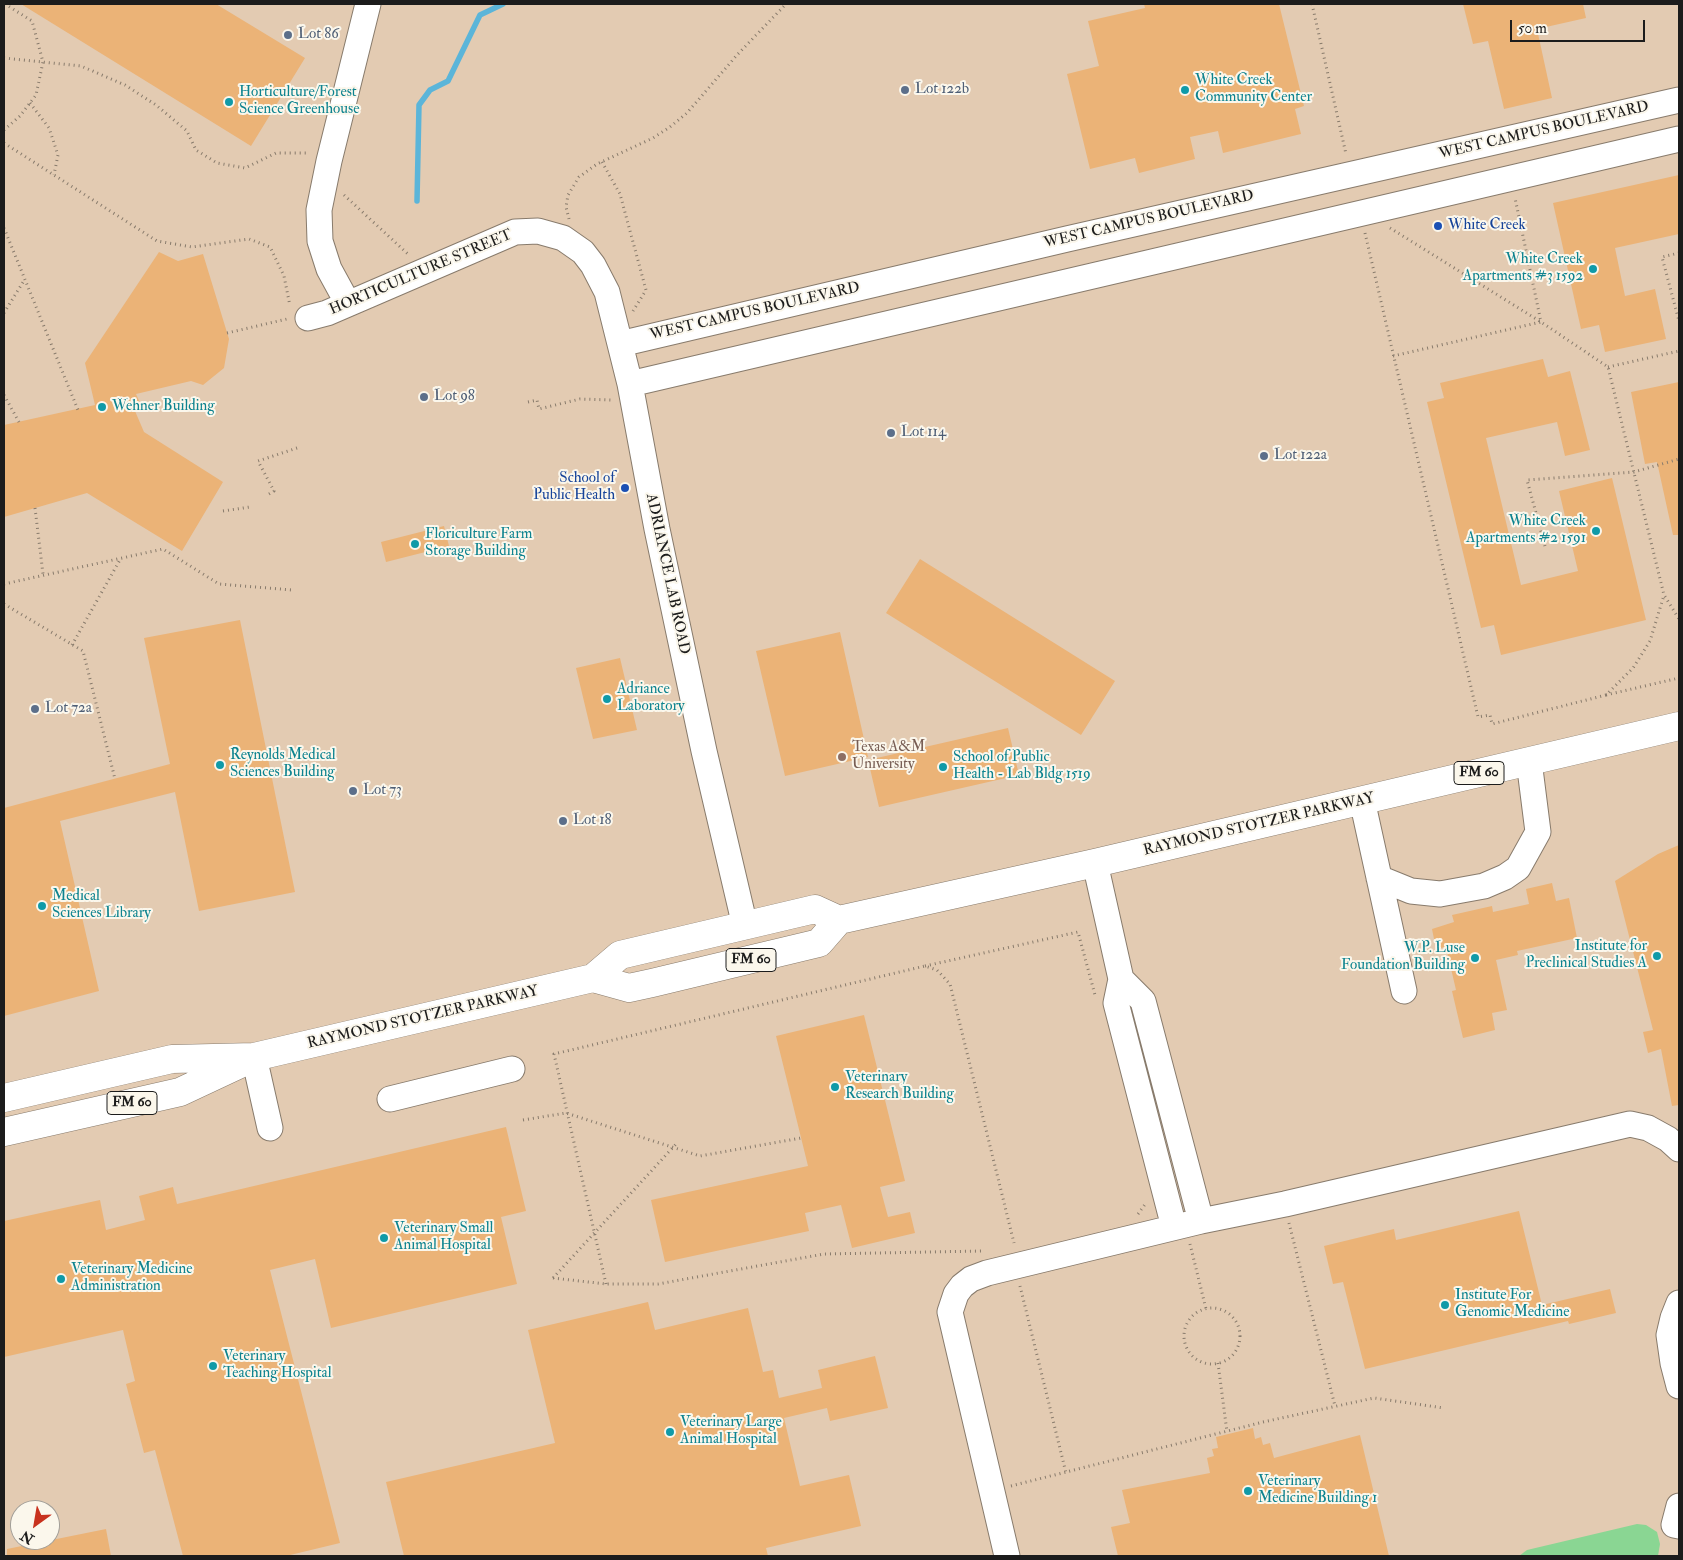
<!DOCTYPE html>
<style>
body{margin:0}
#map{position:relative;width:1683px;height:1560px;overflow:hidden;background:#f4dabd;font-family:"IM FELL Double Pica",serif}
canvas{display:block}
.frame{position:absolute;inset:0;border:5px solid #1c1c1c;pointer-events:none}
.north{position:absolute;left:10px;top:1500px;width:50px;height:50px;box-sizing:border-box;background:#fbf7ec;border:1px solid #a29f99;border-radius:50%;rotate:212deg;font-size:14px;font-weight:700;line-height:20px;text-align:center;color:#1c1c1c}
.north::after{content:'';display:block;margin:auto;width:18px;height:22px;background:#c8321e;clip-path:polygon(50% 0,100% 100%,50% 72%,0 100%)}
.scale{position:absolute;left:1510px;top:20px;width:135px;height:22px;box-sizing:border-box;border:2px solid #1c1c1c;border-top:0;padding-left:6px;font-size:15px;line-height:18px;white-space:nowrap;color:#1c1c1c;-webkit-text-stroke:4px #fbf7ec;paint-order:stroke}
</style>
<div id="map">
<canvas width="1683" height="1560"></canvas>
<div class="frame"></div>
<div class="north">N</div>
<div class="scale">50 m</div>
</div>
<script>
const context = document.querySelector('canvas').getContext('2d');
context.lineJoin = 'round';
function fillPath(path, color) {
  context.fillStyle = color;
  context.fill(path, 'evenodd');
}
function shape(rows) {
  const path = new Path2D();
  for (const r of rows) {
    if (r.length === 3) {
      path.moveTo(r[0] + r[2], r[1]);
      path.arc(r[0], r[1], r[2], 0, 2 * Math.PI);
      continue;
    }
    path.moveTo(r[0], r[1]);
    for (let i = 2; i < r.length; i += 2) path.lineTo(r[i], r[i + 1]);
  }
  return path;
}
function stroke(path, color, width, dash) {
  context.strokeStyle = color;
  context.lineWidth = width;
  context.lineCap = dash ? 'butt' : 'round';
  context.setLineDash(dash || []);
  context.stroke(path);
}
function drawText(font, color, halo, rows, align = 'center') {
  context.font = font + ' "IM FELL Double Pica",serif';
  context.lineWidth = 4;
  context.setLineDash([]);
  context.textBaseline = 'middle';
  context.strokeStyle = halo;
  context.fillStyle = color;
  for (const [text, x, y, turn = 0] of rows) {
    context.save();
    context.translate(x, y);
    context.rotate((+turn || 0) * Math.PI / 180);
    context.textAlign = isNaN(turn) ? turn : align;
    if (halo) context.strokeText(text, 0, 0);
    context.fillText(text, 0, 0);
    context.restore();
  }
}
fillPath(shape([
 [4,4,1679,4,1679,1556,4,1556],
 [20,1510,50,1510,50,1540,20,1540]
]), '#e3cbb2');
fillPath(shape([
 [1637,1524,1646,1525,1657,1532,1660,1544,1658,1556,1519,1556,1527,1550]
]), '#8ad693');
stroke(shape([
 [417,201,419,105,430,90,448,81,480,15,503,4]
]), '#5bb5d9', 5.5);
fillPath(shape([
 [21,4,216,4,305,58,251,146],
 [1144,4,1279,4,1304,106,1295,109,1301,134,1223,153,1218,131,1190,137,1195,159,1139,173,1135,158,1090,169,1067,74,1099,66,1088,21,1145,8],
 [1463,4,1583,4,1586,18,1537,29,1552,98,1504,109,1488,41,1473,44],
 [1679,175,1679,234,1615,248,1625,296,1655,289,1666,339,1605,352,1599,325,1581,329,1553,203],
 [159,252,178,261,203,254,229,339,224,368,203,385,191,381,136,394,140,403,132,404,144,432,223,482,182,551,87,493,4,517,4,425,95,405,85,363],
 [1543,359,1548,377,1570,371,1590,450,1565,456,1557,422,1486,438,1521,585,1578,571,1559,491,1612,478,1646,620,1501,655,1494,625,1481,628,1427,402,1444,398,1440,383],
 [1679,382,1679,535,1673,535,1657,462,1645,464,1631,392],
 [444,526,449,546,386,562,381,542],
 [920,559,1115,681,1081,735,886,613],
 [240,620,295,892,199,911,175,792,60,821,99,991,4,1016,4,808,170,764,144,638],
 [840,632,868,757,785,776,756,651],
 [620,658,637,730,593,739,576,668],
 [1008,728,1019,775,879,807,868,760],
 [1679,845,1679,1105,1672,1106,1661,1049,1648,1053,1643,1032,1653,1030,1615,881,1658,854],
 [1552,883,1556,901,1569,898,1577,938,1517,951,1518,955,1496,960,1507,1010,1492,1013,1495,1030,1463,1038,1452,991,1456,990,1446,947,1436,949,1432,929,1454,922,1452,915,1492,906,1493,912,1529,904,1526,889],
 [864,1015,905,1181,880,1187,888,1217,910,1212,915,1233,852,1248,841,1205,805,1213,809,1231,665,1262,651,1200,808,1166,776,1036],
 [506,1127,526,1211,501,1217,517,1284,331,1328,315,1259,270,1270,340,1543,286,1556,183,1556,155,1450,144,1453,126,1384,135,1381,123,1330,4,1357,4,1221,100,1200,106,1230,145,1220,139,1196,173,1187,177,1204],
 [1519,1211,1542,1305,1610,1289,1616,1313,1569,1324,1568,1321,1365,1369,1343,1282,1333,1284,1324,1246,1394,1229,1396,1240],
 [648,1302,655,1330,748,1308,763,1372,773,1370,779,1398,822,1388,818,1370,875,1356,888,1408,830,1421,827,1408,784,1418,800,1486,849,1475,861,1526,766,1548,768,1556,404,1556,386,1482,555,1443,528,1330],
 [1253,1428,1255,1439,1261,1437,1263,1445,1270,1443,1274,1458,1360,1435,1389,1556,1118,1556,1111,1527,1130,1523,1122,1490,1210,1473,1207,1458,1214,1456,1212,1449,1218,1448,1216,1437],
 [106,1529,111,1556,7,1556,7,1549]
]), '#ebb377');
const minor = shape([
 [347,302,329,269,320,241,319,210,329,161,368,4],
 [308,318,327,313,515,232,538,231,563,238,583,252,593,265,607,292,630,384,657,529,704,751,745,926],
 [620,344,1067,239,1679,100],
 [630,384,1679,139],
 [1362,800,1404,991],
 [1095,863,1121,979,1116,1003,1174,1227],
 [1379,878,1411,891,1440,894,1484,886,1505,877,1518,868,1538,832,1529,761],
 [1121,979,1143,1001,1201,1221],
 [254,1057,270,1128],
 [390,1099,512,1069],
 [1679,1303,1673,1318,1669,1335,1673,1363,1679,1386],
 [1679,1506,1674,1525,1679,1526],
 [1007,1556,950,1312,956,1294,962,1286,971,1279,987,1273,1201,1221,1285,1204,1630,1124,1648,1128,1668,1139,1679,1149]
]);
const major = shape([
 [593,978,629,988,652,983,819,943,839,920,1095,863,1679,726],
 [4,1098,172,1059,254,1057,593,978,620,955,815,909,839,920],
 [4,1132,180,1092,244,1062]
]);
stroke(minor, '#887b6c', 27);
stroke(major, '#887b6c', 29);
stroke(shape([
 [1312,4,1346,154],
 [4,58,81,66,125,85,156,105,187,131,196,150,217,163,245,168,276,153,309,153],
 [30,103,49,128,58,155,54,175],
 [4,130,20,116,36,95,43,62,32,21,5,4],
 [4,143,157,241,192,247,249,239,270,247,284,276,290,306],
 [602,162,620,194,646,290,633,311],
 [344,195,409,255],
 [569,219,566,207,568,195,579,177,597,164,653,138,670,127,687,113,737,55,786,4],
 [4,228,78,410],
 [1390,228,1541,322,1608,367,1664,595,1679,619],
 [1365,233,1478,717,1490,715,1492,724,1606,695,1633,668,1650,641,1664,595],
 [1679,253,1662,257,1679,321],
 [4,313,25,279],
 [227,333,287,319],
 [1393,356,1541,322,1515,198],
 [1608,367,1679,351],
 [4,395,19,422],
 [528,402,537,400,539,409,580,399,612,400],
 [269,494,274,491,258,461,300,447],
 [35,508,43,574],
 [223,511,250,507],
 [1545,546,1527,480,1634,472,1679,459],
 [4,584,163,549,219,584,292,590],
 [4,604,83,651,115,779],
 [72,645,121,558],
 [1606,695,1679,678],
 [925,966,1078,932,1095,995],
 [523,1120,566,1113,700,1156,801,1138],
 [1138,1214,1146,1203],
 [1289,1223,1335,1406],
 [1190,1244,1206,1309],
 [553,1278,606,1284,658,1284,824,1254,982,1251],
 [553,1278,677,1143],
 [606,1284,554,1054,925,966,937,970,950,984,1014,1243],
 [1020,1286,1066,1473],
 [1212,1336,28],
 [1218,1363,1227,1432],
 [1011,1486,1263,1422,1374,1398,1444,1408]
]), '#887b6c', 3, [1, 4]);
stroke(minor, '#fff', 25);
stroke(major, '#fff', 28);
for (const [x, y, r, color] of [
 [288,35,5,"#5c6f8a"],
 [905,90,5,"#5c6f8a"],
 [1185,90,5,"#0f9aa8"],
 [229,102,5,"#0f9aa8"],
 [1438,226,5,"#1a4fb4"],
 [1593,269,5,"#0f9aa8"],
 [424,397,5,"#5c6f8a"],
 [102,407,5,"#0f9aa8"],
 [891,433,5,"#5c6f8a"],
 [1264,456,5,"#5c6f8a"],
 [625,488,5,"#1a4fb4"],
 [1596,531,5,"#0f9aa8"],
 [415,544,5,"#0f9aa8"],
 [607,699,5,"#0f9aa8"],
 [35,709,5,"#5c6f8a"],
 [842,757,5,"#8d6e63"],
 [220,765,5,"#0f9aa8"],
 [943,767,5,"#0f9aa8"],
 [353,791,5,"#5c6f8a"],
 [563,821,5,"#5c6f8a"],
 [42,906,5,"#0f9aa8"],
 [1657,956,5,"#0f9aa8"],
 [1475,958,5,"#0f9aa8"],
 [835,1087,5,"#0f9aa8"],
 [384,1238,5,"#0f9aa8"],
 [61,1279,5,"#0f9aa8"],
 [1445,1305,5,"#0f9aa8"],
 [213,1366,5,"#0f9aa8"],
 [670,1432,5,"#0f9aa8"],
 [1248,1491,5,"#0f9aa8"]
]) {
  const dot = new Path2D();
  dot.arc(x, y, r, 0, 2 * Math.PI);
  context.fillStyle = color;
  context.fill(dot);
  stroke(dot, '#fbf7ec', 2);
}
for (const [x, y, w] of [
 [1479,773,50],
 [751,960,50],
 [132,1103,50]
]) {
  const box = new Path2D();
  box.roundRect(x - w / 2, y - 11.5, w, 23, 4);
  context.fillStyle = '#fbf7ec';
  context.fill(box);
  stroke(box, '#1c1c1c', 1);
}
drawText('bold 14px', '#1c1c1c', null, [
 ["FM 60",1479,773],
 ["FM 60",751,960],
 ["FM 60",132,1103]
]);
drawText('15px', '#4e5e75', '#fbf7ec', [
 ["Lot 86",298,35],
 ["Lot 122b",915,90],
 ["Lot 98",434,397],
 ["Lot 114",901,433],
 ["Lot 122a",1274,456],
 ["Lot 72a",45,709],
 ["Lot 73",363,791],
 ["Lot 18",573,821]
], 'left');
drawText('15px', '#0d838f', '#fbf7ec', [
 ["White Creek",1195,81],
 ["Community Center",1195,98],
 ["Horticulture/Forest",239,93],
 ["Science Greenhouse",239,110],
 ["White Creek",1583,260,"right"],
 ["Apartments #3 1592",1583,277,"right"],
 ["Wehner Building",112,407],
 ["White Creek",1586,522,"right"],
 ["Apartments #2 1591",1586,539,"right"],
 ["Floriculture Farm",425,535],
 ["Storage Building",425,552],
 ["Adriance",617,690],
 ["Laboratory",617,707],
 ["Reynolds Medical",230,756],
 ["Sciences Building",230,773],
 ["School of Public",953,758],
 ["Health - Lab Bldg 1519",953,775],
 ["Medical",52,897],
 ["Sciences Library",52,914],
 ["Institute for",1647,947,"right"],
 ["Preclinical Studies A",1647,964,"right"],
 ["W.P. Luse",1465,949,"right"],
 ["Foundation Building",1465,966,"right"],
 ["Veterinary",845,1078],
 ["Research Building",845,1095],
 ["Veterinary Small",394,1229],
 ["Animal Hospital",394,1246],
 ["Veterinary Medicine",71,1270],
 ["Administration",71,1287],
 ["Institute For",1455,1296],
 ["Genomic Medicine",1455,1313],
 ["Veterinary",223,1357],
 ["Teaching Hospital",223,1374],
 ["Veterinary Large",680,1423],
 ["Animal Hospital",680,1440],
 ["Veterinary",1258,1482],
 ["Medicine Building 1",1258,1499]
], 'left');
drawText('15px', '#1c1c1c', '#fbf7ec', [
 ["WEST CAMPUS BOULEVARD",1544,131,-13],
 ["WEST CAMPUS BOULEVARD",1149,220,-13],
 ["HORTICULTURE STREET",421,273,-23],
 ["WEST CAMPUS BOULEVARD",755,312,-13],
 ["ADRIANCE LAB ROAD",667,574,78],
 ["RAYMOND STOTZER PARKWAY",1259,825,-13],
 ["RAYMOND STOTZER PARKWAY",423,1018,-13]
]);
drawText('15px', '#164399', '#fbf7ec', [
 ["White Creek",1448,226],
 ["School of",615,479,"right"],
 ["Public Health",615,496,"right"]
], 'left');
drawText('15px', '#785e54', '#fbf7ec', [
 ["Texas A&M",852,748],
 ["University",852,765]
], 'left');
</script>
